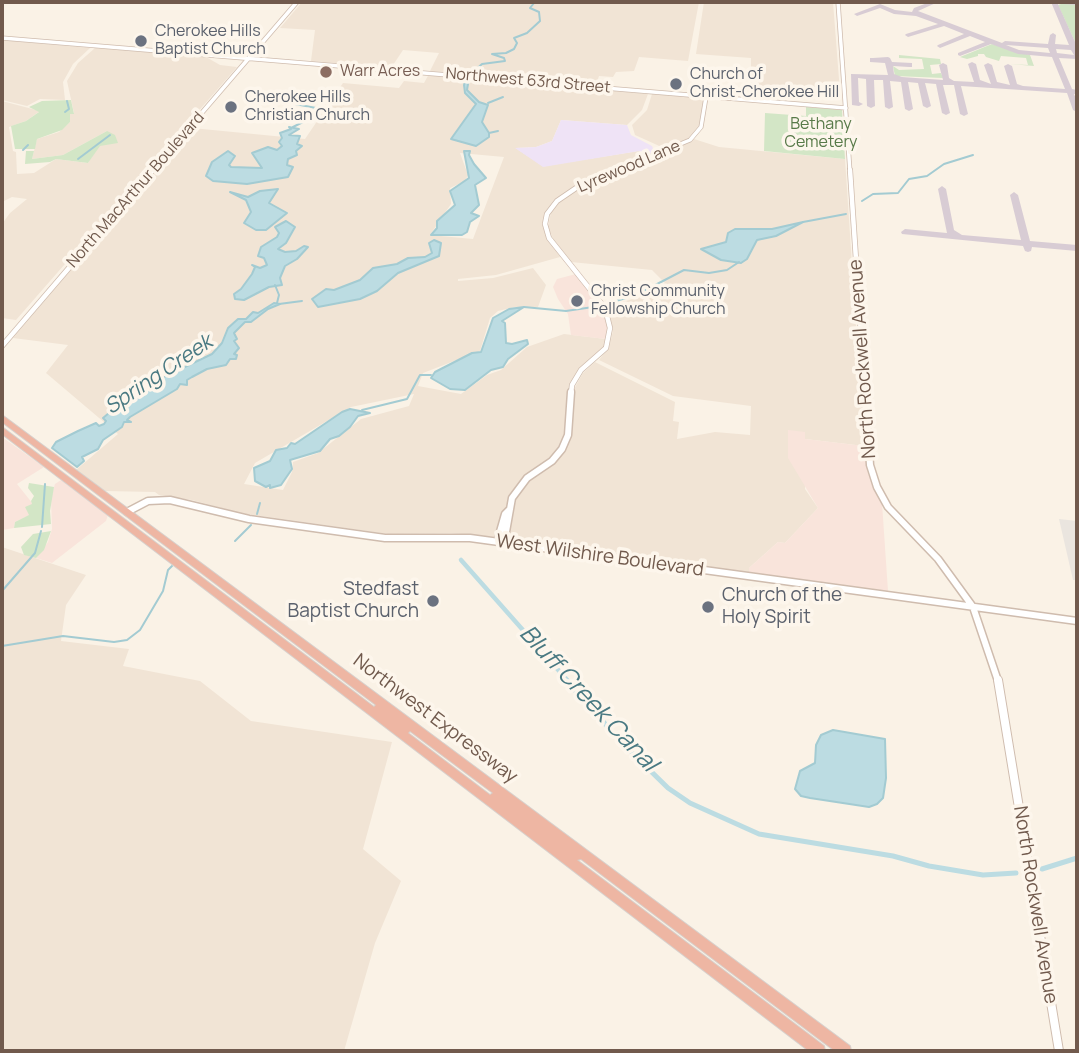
<!DOCTYPE html>
<style>
body{margin:0}
#map{position:relative;width:1079px;height:1053px;overflow:hidden;background:#faf2e6;font-family:Manrope,sans-serif}
canvas{display:block}
.frame{position:absolute;inset:0;border:4px solid #715a4d;pointer-events:none}
</style>
<div id="map">
<canvas width="1079" height="1053"></canvas>
<div class="frame"></div>
</div>
<script>
const context = document.querySelector('canvas').getContext('2d');
context.lineJoin = 'round';
function fillPath(path, color) {
  context.fillStyle = color;
  context.fill(path, 'evenodd');
}
function shape(rows) {
  const path = new Path2D();
  for (const r of rows) {
    path.moveTo(r[0], r[1]);
    for (let i = 2; i < r.length; i += 2) path.lineTo(r[i], r[i + 1]);
  }
  return path;
}
function stroke(path, color, width, dash) {
  context.strokeStyle = color;
  context.lineWidth = width;
  context.lineCap = dash ? 'butt' : 'round';
  context.setLineDash(dash || []);
  context.stroke(path);
}
function drawText(font, color, halo, rows, align = 'center') {
  context.font = font + ' Manrope,sans-serif';
  context.lineWidth = 7;
  context.setLineDash([]);
  context.textBaseline = 'middle';
  context.strokeStyle = halo;
  context.fillStyle = color;
  for (const [text, x, y, turn = 0] of rows) {
    context.save();
    context.translate(x, y);
    context.rotate((+turn || 0) * Math.PI / 180);
    context.textAlign = isNaN(turn) ? turn : align;
    if (halo) context.strokeText(text, 0, 0);
    context.fillText(text, 0, 0);
    context.restore();
  }
}
fillPath(shape([
 [302,2,699,2,688,61,639,57,634,71,616,72,613,77,599,76,596,85,430,71,439,53,403,50,391,68,311,61,315,30,280,28],
 [704,2,833,2,840,92,751,85,751,58,696,54],
 [2,40,90,48,73,64,63,82,65,100,40,99,27,106,2,100],
 [95,48,206,57,220,65,237,67,16,320,2,318,2,224,10,213,27,199,12,197,2,202,2,101,40,111,26,121,9,127,13,151,16,152,17,174,34,173,56,159,88,163,107,131,63,155,32,159,37,139,59,132,70,122,70,114,74,113,67,81,78,63],
 [429,74,648,94,642,110,627,125,561,120,552,141,536,147,516,148,543,166,639,151,648,157,606,173,552,203,546,213,544,229,560,257,496,275,458,279,458,281,493,278,533,268,546,285,538,307,515,307,498,311,490,318,480,351,423,373,418,386,461,394,487,375,501,370,527,347,564,334,606,339,604,347,571,381,567,397,565,438,556,454,511,496,496,537,450,533,388,534,240,513,192,500,159,495,155,492,104,491,76,470,118,434,46,373,68,345,13,338,192,128,305,139,343,83,399,88,404,81,424,83],
 [460,153,504,157,473,239,430,235,451,204,450,188,465,181,468,175],
 [414,394,409,406,361,419,318,453,293,462,292,472,283,490,244,484,255,463,351,407],
 [652,94,704,98,698,130,690,139,666,149,635,135,632,125,647,110],
 [694,139,719,147,845,159,864,446,805,439,805,489,818,508,785,543,778,542,749,568,749,572,510,540,508,537,516,499,527,482,552,464,565,450,571,435,574,389,583,373,595,362,675,402,673,421,679,422,677,439,715,432,750,435,751,406,673,396,599,360,609,347,613,331,608,306,640,297,665,283,652,270,571,262,555,243,548,227,551,212,564,197,613,172,675,149],
 [2,547,86,575,66,605,61,641,129,649,123,666,200,681,251,721,392,742,363,849,401,881,375,943,344,1051,2,1051]
]), '#f1e4d5');
fillPath(shape([
 [576,274,605,312,608,328,606,339,571,335,568,314,558,299,553,287,557,279],
 [788,430,805,432,805,439,864,446,868,473,882,503,888,591,749,572,749,568,778,542,785,543,818,508,788,458],
 [2,437,44,467,17,484,33,504,30,515,15,522,14,528,2,530],
 [61,480,108,515,106,521,52,563,36,558,48,542,52,529,51,498,55,484]
]), '#f9e4db');
fillPath(shape([
 [1059,519,1077,521,1077,580,1073,580]
]), '#eae5df');
fillPath(shape([
 [561,120,627,125,631,135,652,146,655,153,648,157,639,151,543,167,515,148,536,147,552,141]
]), '#efe3f6');
fillPath(shape([
 [1064,3,1077,4,1077,46,1058,5],
 [992,44,1030,55,1034,66,1010,64,1028,65,1026,58,1001,56,999,61,986,57,984,54,978,54,978,56,967,59,960,57],
 [899,55,940,59,941,64,930,65,932,74,941,73,943,78,895,76,893,66,899,70,924,69,922,59,899,58],
 [71,100,74,114,70,114,70,122,62,130,37,139,35,149,15,149,11,126,26,121,39,112,29,107,42,101],
 [806,107,842,110,845,159,764,151,765,113,806,116],
 [107,131,115,135,118,143,100,146,88,163,56,159,50,162,25,164,26,151,34,151,32,159,63,155],
 [29,483,54,487,50,511,51,524,14,528,15,522,29,515,25,507,32,504,31,501,34,496,28,488],
 [51,531,44,550,36,558,24,555,21,547,33,534]
]), '#d3e6c6');
const water = shape([
 [469,78,467,90,479,102,488,105,482,122,489,133,489,137,476,146,451,139,476,104,465,93,464,85,466,79,469,78],
 [289,127,299,129,289,135,300,136,297,144,302,146,296,151,297,155,288,159,287,165,293,167,288,177,247,184,213,181,206,176,212,162,228,151,235,156,229,165,231,167,262,168,252,153,268,147,277,150,282,146,279,142,282,138,280,133,291,129,289,127],
 [464,151,470,151,469,155,474,164,486,178,475,185,479,205,471,213,479,216,470,222,467,232,462,235,431,235,437,228,437,221,455,205,450,191,469,178,464,151],
 [278,189,269,203,287,213,266,230,256,230,244,223,251,212,246,200,230,192,248,197,260,191,278,189],
 [286,221,295,227,286,243,278,249,285,252,296,251,304,246,308,247,297,259,285,266,280,278,282,285,269,287,244,300,235,299,234,294,241,289,252,274,255,267,252,265,260,268,267,265,264,258,258,256,261,247,277,237,279,233,275,227,286,221],
 [803,222,776,236,757,240,747,259,741,263,721,260,701,249,726,242,728,233,735,229,772,229,803,222],
 [434,240,441,243,439,256,398,273,377,291,360,299,318,307,312,299,326,289,334,290,360,280,373,268,397,264,408,258,425,257,432,253,429,243,434,240],
 [274,303,280,304,268,309,251,322,245,322,234,333,237,339,234,341,239,348,234,354,237,355,236,359,230,359,226,365,207,369,192,377,187,380,187,385,180,384,177,389,130,417,127,420,131,422,124,422,122,427,103,440,98,449,82,457,84,461,77,467,52,448,56,442,78,431,96,423,99,426,104,424,106,421,103,418,122,402,166,376,212,354,222,343,228,328,238,319,246,319,253,312,258,313,274,303],
 [524,307,502,321,505,323,506,343,512,344,527,340,528,344,508,359,503,367,491,370,465,390,450,389,431,378,435,372,472,353,481,352,493,318,509,309,524,307],
 [350,409,370,413,358,416,350,427,339,436,330,439,320,451,290,460,292,469,281,485,270,488,270,485,266,487,255,481,254,468,270,461,276,450,287,448,291,443,295,444,342,412,350,409],
 [833,730,885,739,886,778,883,798,877,804,869,807,810,798,801,796,795,789,800,771,815,763,816,745,821,735,833,730]
]);
fillPath(water, '#bcdce2');
stroke(water, '#a3cbd2', 2);
stroke(shape([
 [470,75,482,64,505,61,504,58,492,54,506,53,514,49,517,43,514,38,527,33,540,21,539,12,530,8,534,3],
 [488,103,503,97],
 [65,112,69,109,67,101],
 [293,127,313,117,316,108,295,104,295,98],
 [489,133,498,131],
 [23,150,28,145],
 [78,159,110,135],
 [862,201,873,194,898,193,909,179,927,176,944,164,973,155],
 [803,222,846,214],
 [275,285,279,295,277,303],
 [643,297,651,305],
 [279,304,302,301],
 [606,304,636,295,684,270,709,273,727,270,739,262],
 [524,307,566,311,600,306],
 [362,410,407,399,420,375,431,375],
 [257,514,260,503],
 [42,527,45,484],
 [235,541,251,525],
 [2,591,35,553,41,531],
 [2,646,63,636,114,642,127,640,140,630,163,591,168,570,172,566]
]), '#a3cbd2', 2);
stroke(shape([
 [461,560,568,681]
]), '#bcdce2', 4.5);
stroke(shape([
 [566,680,623,744,668,788,690,803,759,834,893,856,929,866,983,875,1016,873],
 [1042,869,1077,858]
]), '#bcdce2', 5);
fillPath(shape([
 [930,2,938,2,918,11,1002,43,1005,41,1048,44,1050,35,1053,33,1056,35,1055,44,1069,45,1051,2,1057,2,1077,46,1077,59,1059,58,1072,89,1077,90,1077,94,1074,94,1077,101,1077,112,1073,110,1067,93,961,86,968,114,964,116,960,114,954,85,943,85,950,113,946,115,942,113,936,84,925,83,931,106,927,108,923,106,918,83,908,82,913,109,909,111,905,109,901,82,890,81,893,107,889,109,885,107,883,80,874,80,875,106,871,108,867,106,866,79,858,78,859,102,863,104,859,106,852,105,851,74,888,75,885,63,870,62,870,58,873,58,888,57,890,58,892,62,912,63,912,67,909,67,893,66,894,74,902,77,943,80,939,65,943,63,947,65,949,78,954,81,974,82,968,64,972,62,976,64,980,80,991,84,984,65,988,63,992,65,997,82,1010,85,1004,66,1008,64,1012,66,1017,84,1023,86,1065,89,1052,57,1018,54,991,44,960,56,958,55,958,53,985,42,970,36,940,48,937,46,938,45,964,34,944,26,908,37,905,35,906,34,938,24,916,16,894,14,880,8,857,16,854,14,880,4,895,10,912,12,914,8,930,2],
 [1006,45,1048,48,1050,53,1019,50,1006,45],
 [1056,49,1071,50,1074,55,1057,53,1056,49],
 [1060,2,1077,2,1077,5,1063,4,1060,2],
 [942,186,946,189,954,230,962,235,1021,240,1010,195,1014,192,1018,195,1030,241,1077,245,1077,251,1032,247,1031,251,1028,252,1025,251,1023,246,902,234,901,232,905,229,947,233,938,189,942,186]
]), '#d8ccd4');
const secondaryFar3 = shape([
 [838,2,850,172],
 [2,38,846,108],
 [151,172,297,2],
 [613,172,690,140,701,127,706,97]
]);
const secondaryFar2 = shape([
 [850,170,865,394],
 [2,346,153,170],
 [571,394,572,385,581,370,606,348,610,328,605,308,549,238,545,224,547,214,557,201,579,186,617,170]
]);
const secondaryFar1 = shape([
 [865,392,870,465,877,487,888,507,938,559,973,607,998,681],
 [127,512,148,501,170,500,249,519,385,538,470,538,1077,621],
 [497,542,505,514,510,509],
 [504,543,512,498,527,478,552,461,562,449,568,435,571,392]
]);
const secondary = shape([
 [998,680,1059,1051]
]);
const highway = shape([
 [2,415,850,1046,851,1051,835,1051,581,859,577,860,824,1046,825,1051,809,1051,2,434,2,427,374,707,376,705,2,422,2,415],
 [410,731,493,793,490,795,408,733,410,731]
]);
stroke(secondaryFar3, '#cfbcae', 5);
stroke(secondaryFar2, '#cfbcae', 6);
stroke(secondaryFar1, '#cfbcae', 9);
stroke(secondary, '#cfbcae', 10);
stroke(highway, '#d7d1cd', 2);
stroke(secondaryFar3, '#fff', 3.5);
stroke(secondaryFar2, '#fff', 4.5);
stroke(secondaryFar1, '#fff', 6);
stroke(secondary, '#fff', 8);
fillPath(highway, '#eeb6a3');
for (const [x, y, r, color] of [
 [141,41,7,"#6b7280"],
 [326,72,7,"#8d6e63"],
 [676,84,7,"#6b7280"],
 [231,107,7,"#6b7280"],
 [577,301,7,"#6b7280"],
 [433,601,7,"#6b7280"],
 [708,607,7,"#6b7280"]
]) {
  const dot = new Path2D();
  dot.arc(x, y, r, 0, 2 * Math.PI);
  context.fillStyle = color;
  context.fill(dot);
  stroke(dot, '#fdf6ec', 2.5);
}
drawText('16px', '#5b616d', '#fdf6ec', [
 ["Cherokee Hills",155,32],
 ["Baptist Church",155,50],
 ["Church of",690,75],
 ["Christ-Cherokee Hill",690,93],
 ["Cherokee Hills",245,98],
 ["Christian Church",245,116],
 ["Christ Community",591,292],
 ["Fellowship Church",591,310]
], 'left');
drawText('16px', '#785e54', '#fdf6ec', [
 ["Warr Acres",340,72]
], 'left');
drawText('16px', '#715a4d', '#fdf6ec', [
 ["Northwest 63rd Street",528,81,5],
 ["Lyrewood Lane",629,167,-23],
 ["North MacArthur Boulevard",136,190,-49]
]);
drawText('16px', '#587a49', '#fdf6ec', [
 ["Bethany",821,125],
 ["Cemetery",821,143]
]);
drawText('19px', '#715a4d', '#fdf6ec', [
 ["North Rockwell Avenue",863,359,-94],
 ["West Wilshire Boulevard",600,556,8],
 ["Northwest Expressway",435,719,37],
 ["North Rockwell Avenue",1035,905,81]
]);
drawText('19px', '#5b616d', '#fdf6ec', [
 ["Stedfast",419,590],
 ["Baptist Church",419,612],
 ["Church of the",722,596,"left"],
 ["Holy Spirit",722,618,"left"]
], 'right');
drawText('italic 21px', '#497982', '#fdf6ec', [
 ["Spring Creek",159,375,-34]
]);
drawText('italic 24px', '#497982', '#fdf6ec', [
 ["Bluff Creek Canal",588,699,47]
]);
</script>
